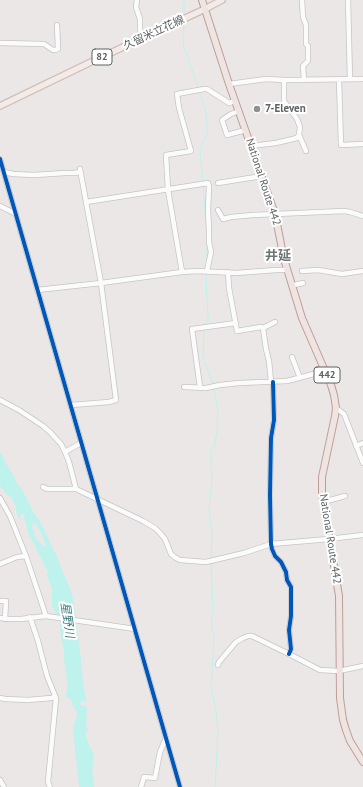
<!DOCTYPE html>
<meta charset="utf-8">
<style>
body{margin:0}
canvas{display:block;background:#ebe7e6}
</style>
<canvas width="363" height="787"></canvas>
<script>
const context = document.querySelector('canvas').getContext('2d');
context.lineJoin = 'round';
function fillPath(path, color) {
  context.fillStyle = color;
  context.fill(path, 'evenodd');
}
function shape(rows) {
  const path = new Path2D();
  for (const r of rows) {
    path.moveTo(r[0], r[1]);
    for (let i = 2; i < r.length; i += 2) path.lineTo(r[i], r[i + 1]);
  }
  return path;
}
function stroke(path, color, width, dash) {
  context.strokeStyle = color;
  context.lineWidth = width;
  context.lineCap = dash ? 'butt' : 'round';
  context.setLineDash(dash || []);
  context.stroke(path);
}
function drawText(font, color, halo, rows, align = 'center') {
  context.font = font + ' "PT Sans","Noto Sans JP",sans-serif';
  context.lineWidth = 4;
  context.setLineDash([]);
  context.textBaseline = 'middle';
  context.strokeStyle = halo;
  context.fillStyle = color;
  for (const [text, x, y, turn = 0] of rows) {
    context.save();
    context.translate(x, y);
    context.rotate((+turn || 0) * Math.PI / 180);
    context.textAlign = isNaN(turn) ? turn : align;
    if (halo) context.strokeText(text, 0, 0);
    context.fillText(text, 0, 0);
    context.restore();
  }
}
fillPath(shape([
 [0,453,3,456,3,459,14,476,16,482,23,491,35,515,40,521,56,555,72,594,76,618,76,624,80,649,83,683,86,698,85,701,81,701,80,705,87,707,86,726,88,729,86,732,86,736,90,748,92,749,94,758,92,769,94,787,79,787,73,728,77,715,77,712,74,709,71,699,66,697,66,691,67,690,68,688,64,659,64,649,61,639,60,625,59,616,55,612,52,605,52,590,47,575,48,570,46,569,42,560,37,551,36,547,29,536,24,515,22,514,20,514,21,519,21,521,16,512,16,506,11,497,7,495,2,488,0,486],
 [33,523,36,524,41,533,46,545,46,547,42,545,36,538,32,527]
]), '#bef2ec');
stroke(shape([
 [184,17,184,0],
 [184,22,183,38,184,48,191,66,198,88],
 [199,91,205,109,207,120,207,135,201,147,200,151,203,181],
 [203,186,207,235],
 [207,263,207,242],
 [206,324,208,321,208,313,207,300,206,274],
 [204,329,203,358,213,384],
 [211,560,212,533,209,511,212,477,211,465,211,452,213,448,214,447,217,432,218,413,216,400,214,389],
 [211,563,213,611,211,621,214,636,211,689,216,709,218,734,215,787]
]), '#bef2ec', 1);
const minor = shape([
 [137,0,136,7,140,19,140,39],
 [302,0,303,17,306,25,306,44,308,46,308,61,303,66,304,80],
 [348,0,350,79],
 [0,43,44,44,53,50,55,50,58,49,57,25],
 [339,80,341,145,363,144],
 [229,84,266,79,284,80,363,79],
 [239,111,231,114,222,120,227,135,246,130],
 [299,135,306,151],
 [251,146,276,143,297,138,299,135,300,127,297,119,284,101,284,80],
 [0,159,180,787],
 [4,172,13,174,34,175,65,173,74,173,80,172],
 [218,183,262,176],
 [86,202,208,183,209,186,208,211,209,230,209,242,211,252,207,271],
 [0,206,16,214],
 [218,210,223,219,231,217,253,215,344,211,350,212,363,216],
 [302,271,318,270,342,274,363,271],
 [182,272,168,190,166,155,191,151,179,108,177,94,204,89,207,89,229,103,235,101],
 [228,272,229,288,237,331,261,327,263,328],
 [294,285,303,283],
 [37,290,101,283,182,272,197,271,236,273,276,270,287,270],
 [292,357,300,378],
 [271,382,269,361,266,349,263,328,275,322],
 [273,382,274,420,271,438,270,495,271,544,272,549,275,556,281,562,286,572,287,580,291,587,291,616,289,630,291,649,289,654],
 [184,387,206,388,220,385,239,383,287,381,325,371],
 [200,387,192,329,236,323],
 [0,400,19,410,43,426,50,432,61,444,65,452,69,462,76,489,143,521,155,528,160,533,165,539,171,554,176,558,180,560,206,562,244,553,271,544,329,539,363,535],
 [71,405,109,402,116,400,101,283,80,169],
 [336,408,344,414,363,463],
 [356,446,363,443],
 [65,452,81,443],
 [43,487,47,489,76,489],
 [0,498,10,516,26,556,46,616],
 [323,502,345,496],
 [0,564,17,557,26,556],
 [1,601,6,601,5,619],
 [30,617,38,641,47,676,56,698,48,782,50,787],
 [0,618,9,619,21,619,46,616,135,629],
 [218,665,219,662,236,642,243,638,248,636,252,636,289,654,320,670,339,671,363,666],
 [0,698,5,699,28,700,51,698,55,697],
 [0,780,4,787],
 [141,787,144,777,155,778,160,752,166,738]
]);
const major = shape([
 [0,106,91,62,205,9,222,0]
]);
const highway = shape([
 [202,0,229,84,275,214,284,259,302,318,331,385,334,395,336,408,335,416,322,477,322,494,339,596,340,698,343,720,346,730,350,741,363,762]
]);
stroke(minor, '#c6c5c5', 6);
stroke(major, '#d1bbb6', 8);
stroke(highway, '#bf9d97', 8);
stroke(minor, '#fcfbfb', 4.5);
stroke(major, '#f2ebe8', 5.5);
stroke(highway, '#eee4e2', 6);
stroke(shape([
 [0,159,180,787],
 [273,382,274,420,271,438,270,495,271,544,272,549,275,556,281,562,286,572,287,580,291,587,291,616,289,630,291,649,289,654]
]), '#0057b8', 4);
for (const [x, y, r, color] of [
 [257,109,4,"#8e9191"]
]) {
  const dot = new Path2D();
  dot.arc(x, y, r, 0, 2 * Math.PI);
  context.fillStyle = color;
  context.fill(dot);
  stroke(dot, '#fff', 1.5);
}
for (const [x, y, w] of [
 [102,57,20],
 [327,375,26]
]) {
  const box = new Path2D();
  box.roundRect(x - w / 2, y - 8, w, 16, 3);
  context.fillStyle = '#fff';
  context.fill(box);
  stroke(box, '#5c6363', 1);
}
drawText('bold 10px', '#5c6363', null, [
 ["82",102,57],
 ["442",327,375]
]);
drawText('11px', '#5c6363', '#fff', [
 ["久留米立花線",154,33,-25],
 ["National Route 442",263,182,72],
 ["National Route 442",330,539,81]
]);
drawText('bold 11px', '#5c6363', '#fff', [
 ["7-Eleven",265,109]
], 'left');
drawText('italic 12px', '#3a7d7c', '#fff', [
 ["星野川",67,620,82]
]);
drawText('bold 13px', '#6d7575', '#fff', [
 ["井延",278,256]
]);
</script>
